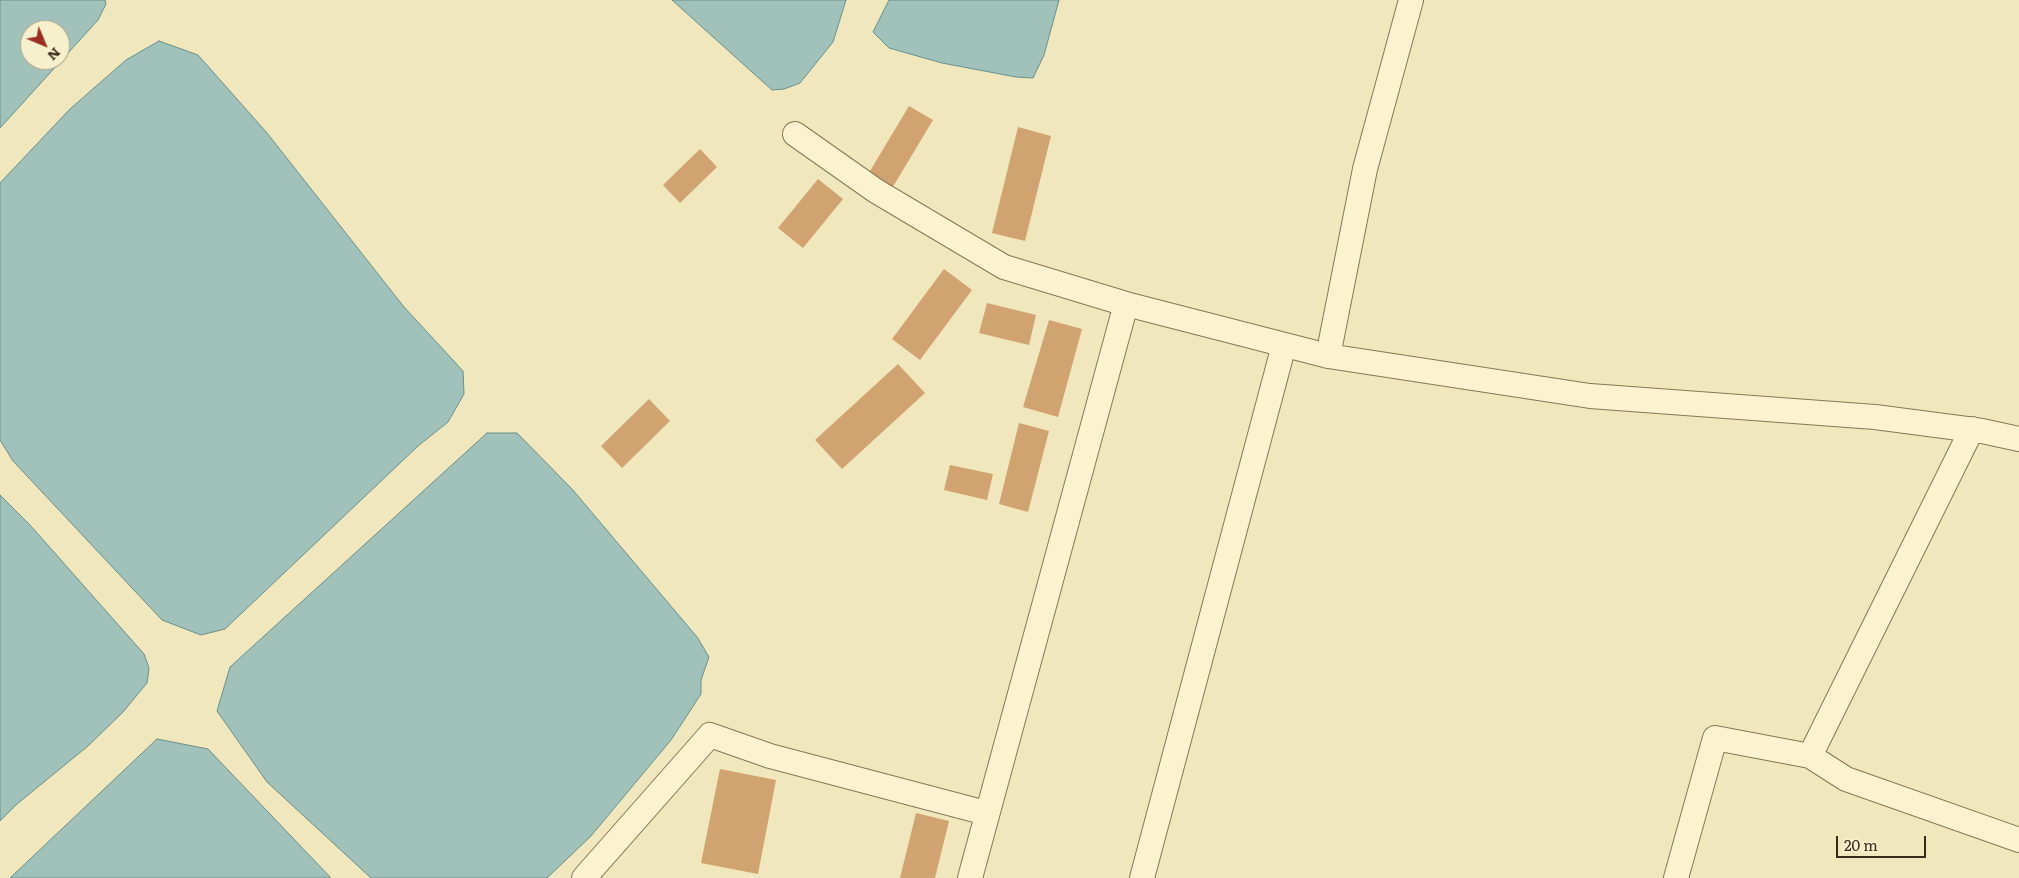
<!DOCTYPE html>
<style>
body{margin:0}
#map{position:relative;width:2019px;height:878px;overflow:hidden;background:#f0e7bc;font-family:Literata,serif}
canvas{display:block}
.north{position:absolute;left:20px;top:20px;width:50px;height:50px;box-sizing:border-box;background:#f7f0cc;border:1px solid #aaa185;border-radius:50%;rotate:135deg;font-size:14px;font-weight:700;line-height:20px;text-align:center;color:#372b1b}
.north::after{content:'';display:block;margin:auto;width:18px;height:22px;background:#9b2e21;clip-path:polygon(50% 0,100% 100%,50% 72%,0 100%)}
.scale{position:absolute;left:1836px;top:836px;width:90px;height:22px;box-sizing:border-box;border:2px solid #372b1b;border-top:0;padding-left:6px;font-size:15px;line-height:18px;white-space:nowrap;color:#372b1b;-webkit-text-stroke:4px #f7f0cc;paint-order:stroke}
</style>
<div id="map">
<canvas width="2019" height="878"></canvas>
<div class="north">N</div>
<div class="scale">20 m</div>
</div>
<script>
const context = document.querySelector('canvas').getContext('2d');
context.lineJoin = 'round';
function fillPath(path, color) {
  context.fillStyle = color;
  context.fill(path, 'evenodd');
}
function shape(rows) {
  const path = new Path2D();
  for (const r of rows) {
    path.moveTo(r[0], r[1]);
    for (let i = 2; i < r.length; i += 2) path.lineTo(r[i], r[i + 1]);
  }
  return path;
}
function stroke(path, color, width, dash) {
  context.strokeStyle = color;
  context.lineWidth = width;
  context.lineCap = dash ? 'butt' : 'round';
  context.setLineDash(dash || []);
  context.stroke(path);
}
const water = shape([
 [0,0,105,0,106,4,98,20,0,128,0,0],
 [30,30,60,30,60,60,30,60,30,30],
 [672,0,846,0,833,42,800,83,784,89,772,90,672,0],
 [889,0,1059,0,1044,55,1033,78,1016,77,942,63,889,48,873,32,889,0],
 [159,41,198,55,267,133,404,307,463,371,464,394,448,422,418,446,225,629,201,635,162,620,13,461,0,440,0,183,70,109,126,60,159,41],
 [487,433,517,433,572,489,697,637,709,657,701,680,701,694,671,740,591,836,547,878,371,878,267,782,217,711,230,667,487,433],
 [0,495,30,525,144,654,149,668,147,683,123,712,88,746,17,804,0,821,0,495],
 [157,739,208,749,331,878,10,878,157,739]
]);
fillPath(water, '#a1c1bb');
stroke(water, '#688f8a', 1);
fillPath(shape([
 [909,106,933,120,891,190,867,176],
 [1018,127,1051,136,1025,241,992,233],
 [700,149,717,167,680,203,663,185],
 [818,179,843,199,803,248,778,228],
 [944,269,972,290,920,360,892,339],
 [987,303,1036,315,1029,345,979,333],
 [1049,320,1082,329,1058,417,1023,407],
 [898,364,925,393,842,469,815,440],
 [649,399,670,421,622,468,601,446],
 [1019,423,1049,431,1028,512,999,504],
 [950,465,993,474,987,500,944,490],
 [720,769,776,780,758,874,701,863],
 [916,813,949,821,935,878,900,878]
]), '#d1a370');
const minor = shape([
 [795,134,876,191,1004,267,1126,304,1328,356,1590,396,1875,417,1982,431,2019,439],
 [1328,356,1365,169,1411,0],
 [1810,756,1972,429],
 [584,878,710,735,770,756,986,813],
 [970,878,1126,304],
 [1142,878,1284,345],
 [1676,878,1715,738,1810,756,1846,779,2019,840]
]);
stroke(minor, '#897655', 26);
stroke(minor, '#fbf3d0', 24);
</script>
